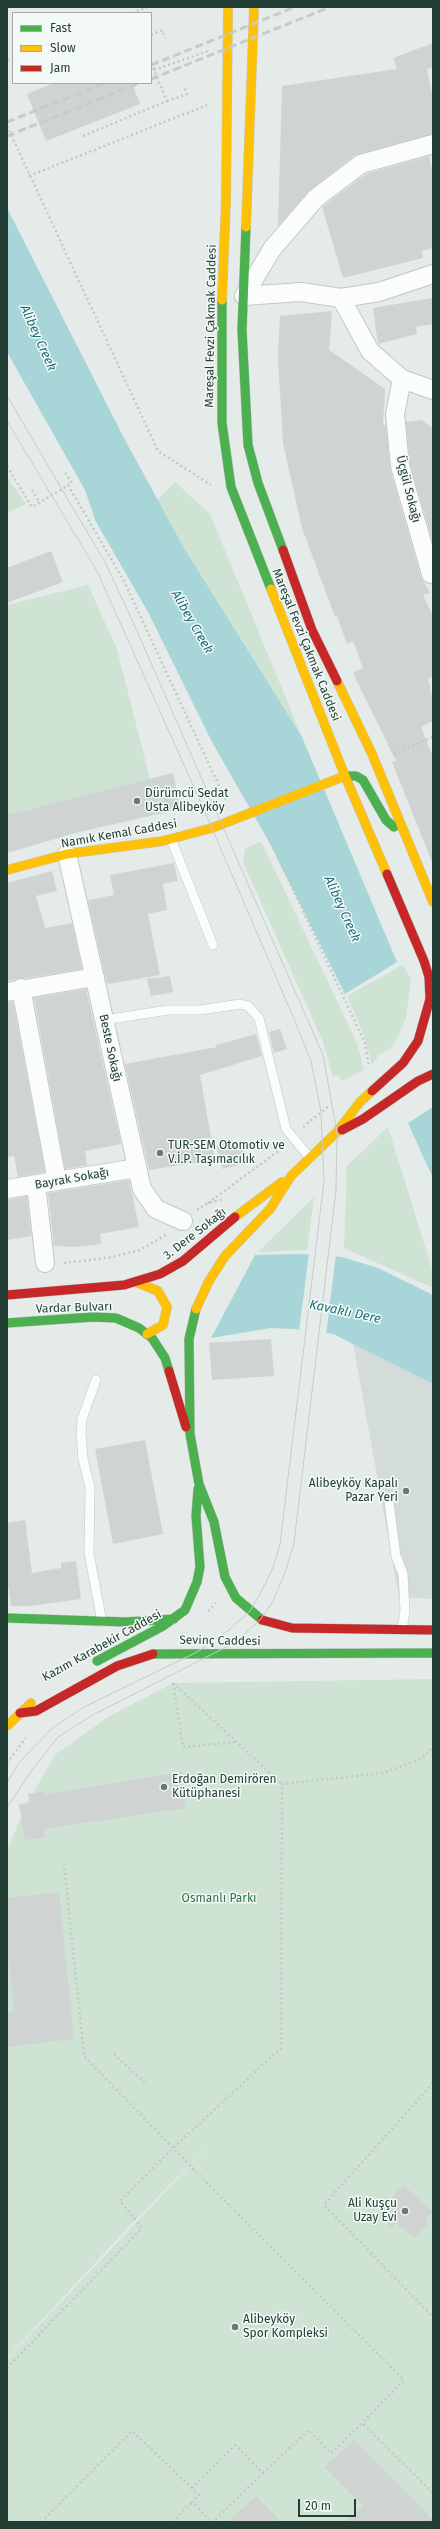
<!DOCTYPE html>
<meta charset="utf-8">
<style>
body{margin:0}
#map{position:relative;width:440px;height:2529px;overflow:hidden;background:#e5ebe8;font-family:"Fira Sans",sans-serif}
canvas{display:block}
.frame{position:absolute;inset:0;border:8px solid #233e34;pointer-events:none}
.legend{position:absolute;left:12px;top:12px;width:140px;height:72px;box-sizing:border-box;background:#f3f9f6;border:1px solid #a0aea8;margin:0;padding:5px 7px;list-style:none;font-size:12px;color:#233e34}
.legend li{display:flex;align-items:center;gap:8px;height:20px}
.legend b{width:20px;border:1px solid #a0aea8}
.scale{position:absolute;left:298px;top:2499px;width:58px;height:18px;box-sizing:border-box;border:2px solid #233e34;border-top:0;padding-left:5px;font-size:12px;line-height:14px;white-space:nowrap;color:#233e34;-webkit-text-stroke:3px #f3f9f6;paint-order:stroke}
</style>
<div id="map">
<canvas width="440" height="2529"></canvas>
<div class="frame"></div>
<ul class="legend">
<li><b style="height:5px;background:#4caf50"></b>Fast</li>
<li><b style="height:5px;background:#ffc107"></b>Slow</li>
<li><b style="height:5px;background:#c62828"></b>Jam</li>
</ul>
<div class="scale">20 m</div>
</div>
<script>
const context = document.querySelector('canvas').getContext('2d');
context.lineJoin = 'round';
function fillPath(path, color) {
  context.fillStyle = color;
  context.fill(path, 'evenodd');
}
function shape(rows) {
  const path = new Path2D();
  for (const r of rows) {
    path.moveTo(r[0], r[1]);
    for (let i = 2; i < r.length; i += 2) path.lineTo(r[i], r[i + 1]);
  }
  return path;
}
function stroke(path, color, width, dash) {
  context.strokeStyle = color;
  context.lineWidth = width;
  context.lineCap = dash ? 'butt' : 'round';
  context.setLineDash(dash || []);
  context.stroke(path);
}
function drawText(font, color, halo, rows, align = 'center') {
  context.font = font + ' "Fira Sans",sans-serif';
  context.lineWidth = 3;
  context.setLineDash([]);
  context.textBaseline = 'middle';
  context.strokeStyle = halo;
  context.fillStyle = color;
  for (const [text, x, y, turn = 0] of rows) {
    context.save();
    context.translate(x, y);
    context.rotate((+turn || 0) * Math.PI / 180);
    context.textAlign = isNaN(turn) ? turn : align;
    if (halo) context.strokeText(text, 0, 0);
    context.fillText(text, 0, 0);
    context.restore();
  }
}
fillPath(shape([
 [353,1343,433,1384,433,1599,399,1597]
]), '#d3dcd7');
fillPath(shape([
 [7,477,26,504,7,513],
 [175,482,210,514,302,737,184,548,157,500],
 [88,585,117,649,150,779,7,815,7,605],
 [261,841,357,1043,364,1070,342,1081,338,1075,333,1077,323,1042,243,862,245,849],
 [403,965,411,979,406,1018,394,1045,378,1056,372,1065,363,1033,347,996],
 [388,1127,433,1272,433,1288,344,1248,347,1166],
 [314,1197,307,1250,258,1252],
 [433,1679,433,2522,7,2522,7,2359,216,2138,122,2234,7,2358,7,1850,26,1805,56,1754,108,1717,173,1683]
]), '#cee3d4');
fillPath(shape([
 [7,208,124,438,184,548,302,737,397,962,345,994,269,842,212,742,148,612,96,522,85,490,7,352],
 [433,1107,433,1178,408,1123],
 [301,1254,342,1257,378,1268,433,1295,433,1384,333,1334,294,1329,271,1328,211,1338,255,1255]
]), '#a7d5d8');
fillPath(shape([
 [309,1253,336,1254,326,1335,299,1331]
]), '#e5ebe8');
fillPath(shape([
 [433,43,433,67,427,69,433,100,433,134,355,155,310,190,278,226,282,86,397,69,393,58],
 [54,83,132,83,140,104,46,141,27,94],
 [429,156,433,174,433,248,422,251,423,258,343,278,322,207,366,174],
 [433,298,433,324,416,327,417,334,378,344,373,308],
 [332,311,329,350,385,389,383,425,386,425,390,469,421,577,430,593,423,595,433,616,433,676,428,678,433,702,433,721,421,727,433,757,432,862,392,762,396,761,353,673,363,668,353,641,347,644,337,616,335,617,302,528,283,443,278,358,280,316],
 [422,420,433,429,432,539,410,464,406,422],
 [51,551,63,582,7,603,7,568],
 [173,773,181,809,79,832,7,853,7,815],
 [174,863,178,881,163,884,167,910,148,914,160,975,107,984,88,900,114,895,110,875],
 [52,871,57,891,36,896,45,928,72,923,82,969,7,981,7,883],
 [170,976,173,992,151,996,147,979],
 [86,989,121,1144,85,1151,87,1165,65,1169,34,998],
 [7,1002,13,1002,45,1172,18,1177,14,1156,7,1157],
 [280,1029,287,1049,274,1053,269,1032],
 [256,1034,262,1056,200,1075,215,1160,149,1170,125,1064,217,1047,216,1045],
 [242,1140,248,1163,222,1169,216,1146],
 [129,1180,139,1227,100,1234,101,1244,76,1247,54,1246,48,1193],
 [27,1196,31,1236,7,1240,7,1200],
 [271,1339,274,1376,212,1380,209,1343],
 [145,1440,163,1534,113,1544,95,1449],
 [25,1520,32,1573,61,1568,61,1563,76,1561,81,1599,30,1606,11,1606,7,1579,7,1523],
 [182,1772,186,1808,44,1829,45,1837,25,1840,19,1804,30,1803,28,1794,44,1791,44,1794],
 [59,1892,74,2039,7,2047,7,2012,14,2011,7,1946,7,1898],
 [403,2185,433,2211,425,2219,429,2223,415,2238,396,2223,391,2227,378,2213],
 [354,2440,433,2520,433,2522,345,2522,363,2506,324,2467],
 [256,2496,281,2522,228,2522]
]), '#cfd4d2');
const lane = shape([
 [171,839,213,945],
 [104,1020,168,1010,201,1010,240,1004,248,1006,259,1018,286,1129,310,1158],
 [96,1380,82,1419,81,1433,83,1459,90,1487,89,1553,102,1622],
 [389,1502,396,1556,403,1574,405,1611,402,1629]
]);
const street = shape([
 [244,296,272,249,316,198,361,164,433,144],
 [244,296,301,292,341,298,379,292,433,274],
 [341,298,370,351,402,379,433,390],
 [402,379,395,414,400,466,431,574],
 [67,854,142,1189,156,1209,183,1221],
 [21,988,57,1181],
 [7,992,95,977],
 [36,1185,45,1263],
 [7,1189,137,1168]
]);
const fast = shape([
 [246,227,242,330,248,445,258,483,283,550],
 [222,300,222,423,231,487,271,589],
 [345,776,356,776,363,780,386,820,394,827],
 [196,1309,189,1339,190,1434,199,1484,214,1522,225,1577,236,1598,262,1620],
 [7,1323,93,1317,116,1318,139,1328,152,1338,165,1358,169,1371],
 [7,1618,126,1622,174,1619],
 [153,1654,433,1653],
 [97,1661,163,1626,185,1610,197,1582,200,1567,196,1516,198,1489]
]);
const slow = shape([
 [246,227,254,7],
 [222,300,226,201,228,7],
 [271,589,345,776,387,874],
 [337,681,372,754,433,902],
 [7,870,67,854,163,841,212,828,345,776],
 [235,1217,282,1182],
 [136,1282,158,1291,167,1307,163,1325,147,1334],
 [196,1309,209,1281,225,1256,270,1209,291,1176,337,1132,360,1102,372,1091],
 [7,1726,31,1703]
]);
const jam = shape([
 [283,550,312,630,337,681],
 [372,1091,403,1063,418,1041,430,999,429,977,424,961,387,874],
 [342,1130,363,1119,418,1081,433,1074],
 [7,1295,124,1285,160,1274,183,1261,235,1217],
 [169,1371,186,1427],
 [262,1620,292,1628,433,1630],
 [20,1713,36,1711,117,1666,153,1654]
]);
stroke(lane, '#c2c8c5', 10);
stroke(street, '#c2c8c5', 20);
stroke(fast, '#c0c8c5', 10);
stroke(slow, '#c0c8c5', 10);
stroke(jam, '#c0c8c5', 10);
stroke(shape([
 [132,13,148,7],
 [151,35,162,30,165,38],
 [7,60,13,58],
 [154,70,208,51],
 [167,101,187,94,184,86],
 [7,126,158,451,211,485],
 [83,136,167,101,151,63],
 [29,176,207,105],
 [7,466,32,507,72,483,64,471],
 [68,485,124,581,226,801],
 [32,490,40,503],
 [394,754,433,737],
 [267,834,365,1043,369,1066],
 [303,1127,330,1105],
 [208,1203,284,1147],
 [197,1210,208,1203,224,1199],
 [64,1263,112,1257,140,1250,167,1234],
 [208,1611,216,1603],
 [173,1683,282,1784],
 [173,1683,183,1747,236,1742],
 [7,1763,26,1738],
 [64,1863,84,2056,203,2179,404,2380,362,2423],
 [114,2054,147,2085],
 [433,2083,324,2205,433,2317],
 [7,2368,142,2228,120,2201,173,2148,281,2048,282,1784,383,1773,421,1759,433,1747],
 [263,2473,309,2430,331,2453,362,2423,433,2493],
 [192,2488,235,2445,263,2473,213,2522],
 [41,2522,132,2431,199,2495,192,2502,212,2522],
 [172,2522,192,2502],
 [430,2522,433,2519]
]), '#c2cac6', 2.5, [2, 3]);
stroke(lane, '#fbfcfc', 9);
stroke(street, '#fbfcfc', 18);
stroke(fast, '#4caf50', 9);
stroke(slow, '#ffc107', 9);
stroke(jam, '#c62828', 9);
stroke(shape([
 [7,396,106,564,133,622,323,1055,337,1132,336,1190,294,1543,286,1570,272,1603,260,1620,234,1643,91,1716,58,1737,32,1770,7,1808],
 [7,421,97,571,205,812,294,1019,311,1061,321,1112,324,1181,280,1544,273,1568,259,1596,250,1611,230,1629,197,1652,84,1707,51,1729,19,1763,7,1783]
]), '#c7cbc9', 1);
stroke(shape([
 [151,65,295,7],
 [151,79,330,7],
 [7,122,105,83],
 [7,136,140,83]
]), '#c7cbc9', 3, [8, 4]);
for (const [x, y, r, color] of [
 [137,801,4,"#677b73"],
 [160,1153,4,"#677b73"],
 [406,1491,4,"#677b73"],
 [164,1787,4,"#677b73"],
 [405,2211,4,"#677b73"],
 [235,2327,4,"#677b73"]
]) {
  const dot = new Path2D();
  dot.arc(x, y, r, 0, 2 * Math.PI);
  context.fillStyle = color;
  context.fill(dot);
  stroke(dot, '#f3f9f6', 1.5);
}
drawText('12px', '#233e34', '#f3f9f6', [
 ["Mareşal Fevzi Çakmak Caddesi",211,326,-89],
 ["Üçgül Sokağı",408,489,76],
 ["Mareşal Fevzi Çakmak Caddesi",306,645,68],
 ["Namık Kemal Caddesi",119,834,-10],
 ["Beste Sokağı",110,1048,78],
 ["Bayrak Sokağı",72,1179,-10],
 ["3. Dere Sokağı",195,1234,-38],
 ["Vardar Bulvarı",74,1308,-2],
 ["Sevinç Caddesi",220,1641,1],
 ["Kazım Karabekir Caddesi",102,1646,-29]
]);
drawText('12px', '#233e34', '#f3f9f6', [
 ["Dürümcü Sedat",145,794],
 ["Usta Alibeyköy",145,808],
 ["TUR-SEM Otomotiv ve",168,1146],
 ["V.İ.P. Taşımacılık",168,1160],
 ["Alibeyköy Kapalı",398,1484,"right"],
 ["Pazar Yeri",398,1498,"right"],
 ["Erdoğan Demirören",172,1780],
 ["Kütüphanesi",172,1794],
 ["Ali Kuşçu",397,2204,"right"],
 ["Uzay Evi",397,2218,"right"],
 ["Alibeyköy",243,2320],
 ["Spor Kompleksi",243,2334]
], 'left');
drawText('12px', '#2d7443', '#f3f9f6', [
 ["Osmanlı Parkı",219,1899]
]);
drawText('italic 13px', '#1d7179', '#f3f9f6', [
 ["Alibey Creek",38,338,66],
 ["Alibey Creek",192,622,60],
 ["Alibey Creek",342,909,66],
 ["Kavaklı Dere",345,1312,12]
]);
</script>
